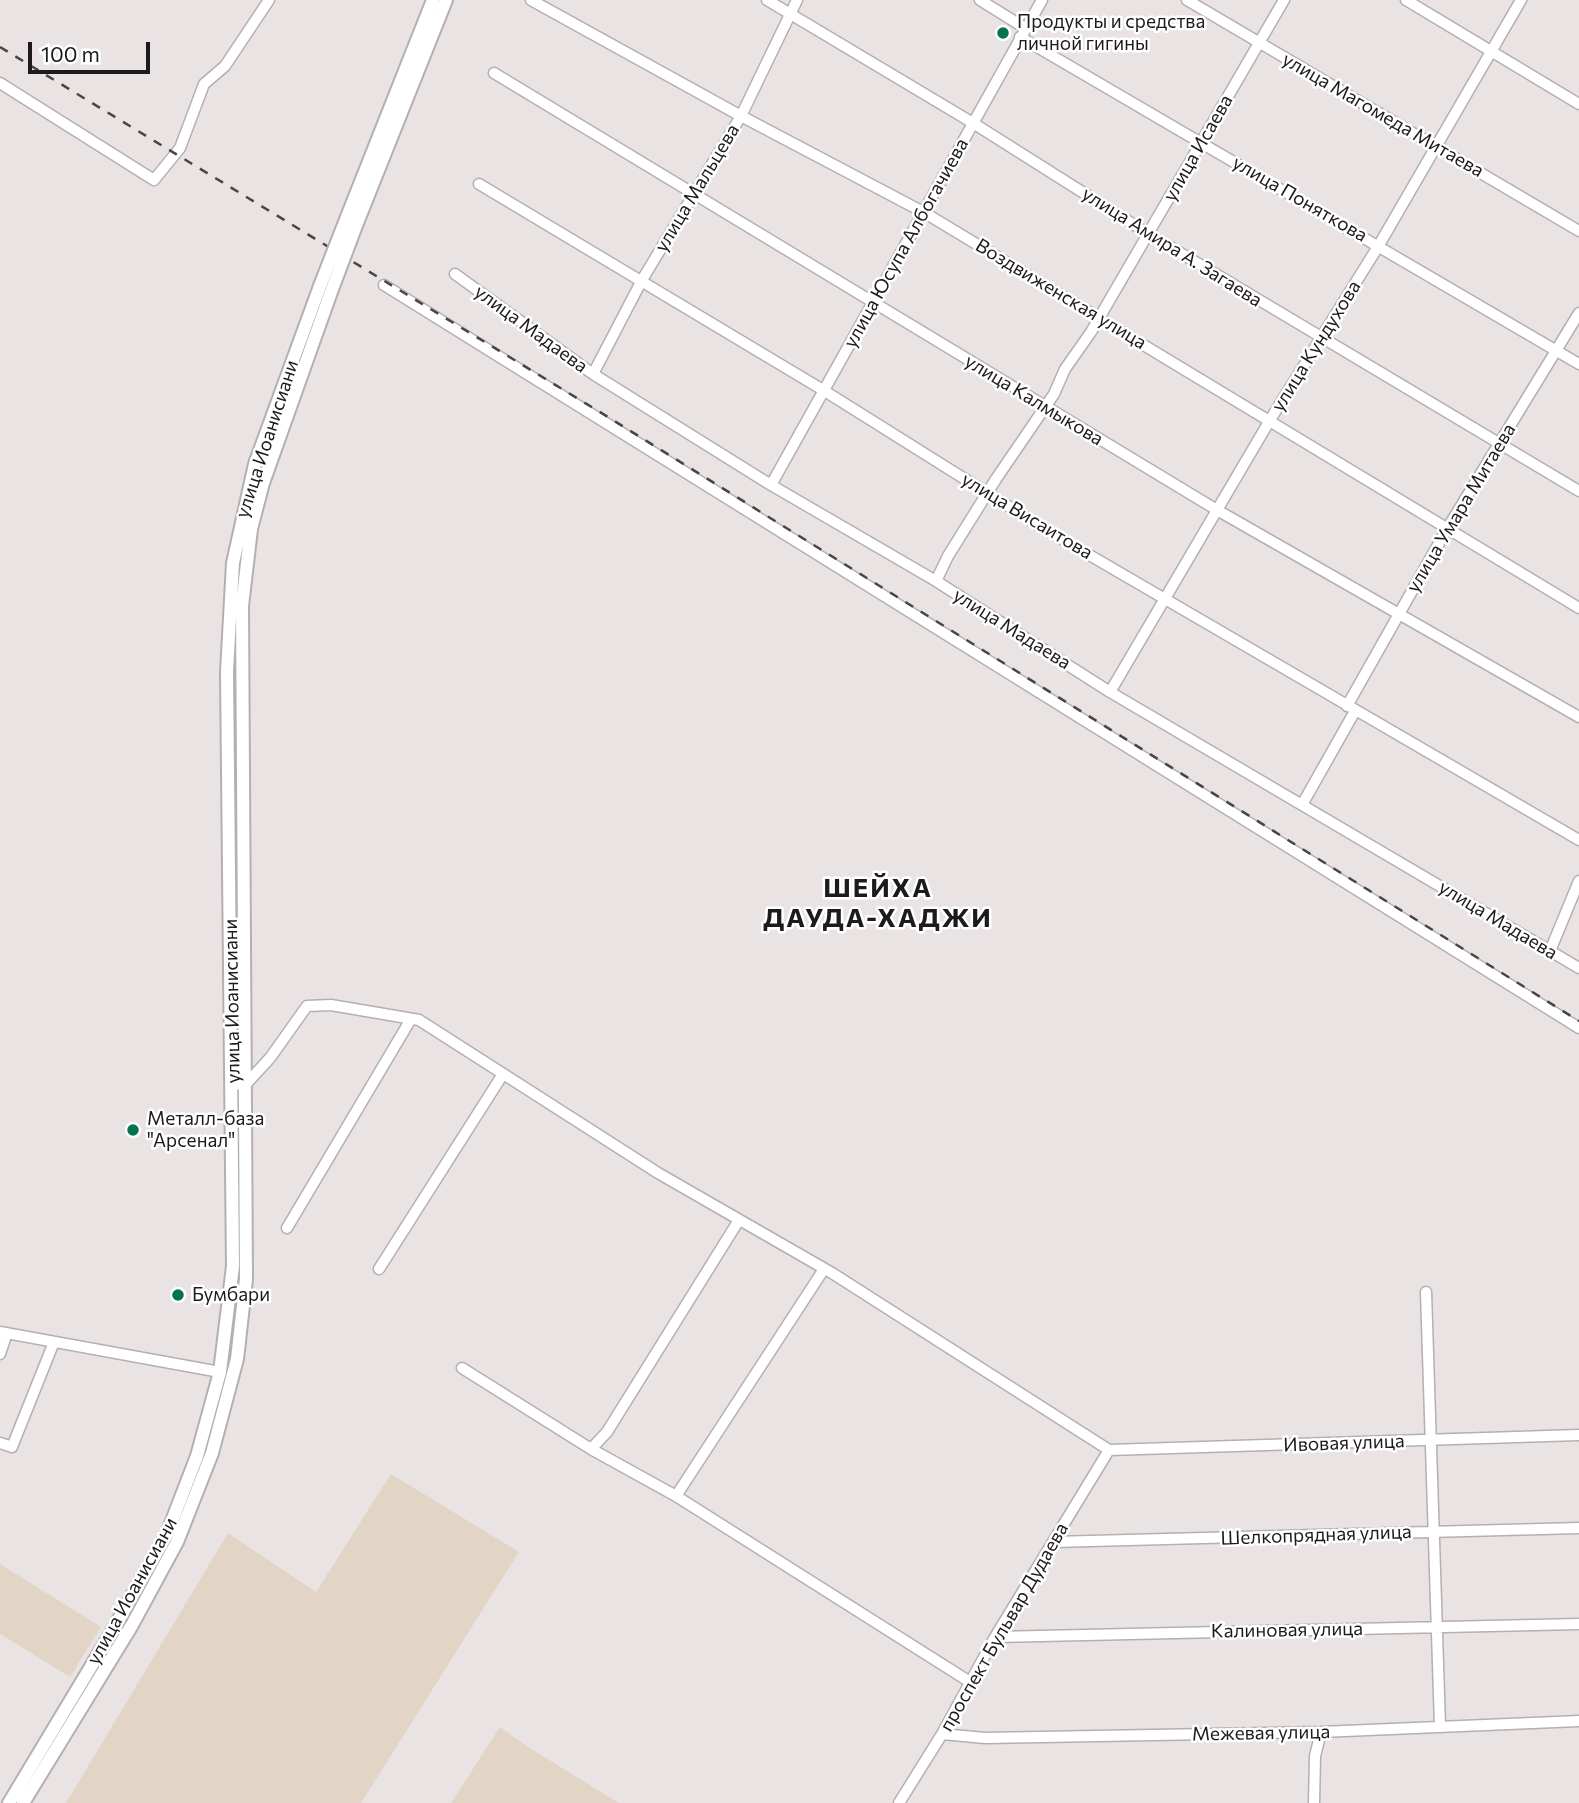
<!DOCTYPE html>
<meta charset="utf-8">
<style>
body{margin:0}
#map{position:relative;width:1579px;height:1803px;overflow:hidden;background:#eae3e4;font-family:Commissioner,sans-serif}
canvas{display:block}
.scale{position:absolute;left:28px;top:42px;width:122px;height:32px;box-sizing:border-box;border:4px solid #1c1a1a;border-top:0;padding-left:9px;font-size:21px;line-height:24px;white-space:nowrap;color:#1c1a1a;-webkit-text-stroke:5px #fff;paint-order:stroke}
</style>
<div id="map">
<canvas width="1579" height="1803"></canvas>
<div class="scale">100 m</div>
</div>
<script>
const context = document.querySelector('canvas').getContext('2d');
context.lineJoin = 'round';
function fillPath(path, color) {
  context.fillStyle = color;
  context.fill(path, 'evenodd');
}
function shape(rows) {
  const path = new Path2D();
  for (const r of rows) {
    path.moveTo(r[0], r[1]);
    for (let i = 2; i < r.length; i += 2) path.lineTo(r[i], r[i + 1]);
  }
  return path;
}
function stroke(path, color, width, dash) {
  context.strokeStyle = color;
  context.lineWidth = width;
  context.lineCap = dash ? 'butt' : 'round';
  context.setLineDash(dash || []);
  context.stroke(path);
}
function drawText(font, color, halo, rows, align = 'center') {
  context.font = font + ' Commissioner,sans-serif';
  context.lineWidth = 5;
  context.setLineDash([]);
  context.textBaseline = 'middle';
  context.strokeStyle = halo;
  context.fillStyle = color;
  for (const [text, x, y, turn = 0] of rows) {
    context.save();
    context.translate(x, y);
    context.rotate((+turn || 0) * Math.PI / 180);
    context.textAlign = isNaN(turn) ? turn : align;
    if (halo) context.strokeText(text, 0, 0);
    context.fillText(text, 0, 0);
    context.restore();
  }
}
fillPath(shape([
 [391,1474,519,1552,361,1803,66,1803,228,1533,316,1592],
 [0,1564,101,1627,70,1677,0,1634],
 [500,1727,528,1747,619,1803,451,1803]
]), '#e3d5c6');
const minor = shape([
 [531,0,741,116,925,213,1579,608],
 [767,0,973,123,1147,233,1579,491],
 [980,0,1025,28],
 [1187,0,1579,231],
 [1406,0,1579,104],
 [1020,37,1579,364],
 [494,73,1217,510,1579,717],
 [0,83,154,180,180,148,204,84,225,66,269,0],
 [479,184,823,390,1043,528,1579,840],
 [455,274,593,374,771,485,936,581,1110,692,1579,968],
 [384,285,1579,1028],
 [593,374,642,280,741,116,797,0],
 [771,485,1042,0],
 [936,581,948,556,996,479,1054,394,1065,369,1091,332,1284,0],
 [1110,692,1270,420,1379,245,1521,0],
 [1347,706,1447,529,1579,313],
 [1303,803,1355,711],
 [1550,951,1579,881],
 [240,1085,246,1084,270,1058,307,1006,331,1005,419,1020,658,1173,832,1273,1109,1450],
 [287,1228,411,1019],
 [379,1269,503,1074],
 [1426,1292,1440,1726],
 [0,1332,220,1372],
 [0,1354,7,1333],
 [462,1368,591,1449,676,1496,970,1682],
 [0,1443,12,1447,54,1342],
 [591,1449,607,1432,739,1220],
 [1109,1450,1579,1435],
 [676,1496,824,1269],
 [1053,1542,1579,1528],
 [995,1637,1579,1624],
 [942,1734,985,1738,1321,1732,1579,1721],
 [899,1803,942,1734,995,1637,1109,1450],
 [1314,1803,1315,1756,1321,1732]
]);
const major = shape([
 [347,217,433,0],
 [357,223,446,0],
 [9,1803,113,1630,167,1534,197,1456,220,1372,233,1266,227,672,233,563,255,464,320,286],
 [23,1803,132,1625,177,1542,212,1453,237,1359,246,1279,242,606,251,529,263,483,331,292]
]);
stroke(minor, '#b6afb0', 13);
stroke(major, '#b6afb0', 16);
stroke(minor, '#fff', 10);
stroke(major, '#fff', 12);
stroke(shape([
 [0,47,608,417,1579,1021]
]), '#484545', 2.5, [9, 9]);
const majorBridge = shape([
 [320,286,347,217],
 [331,292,357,223]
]);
stroke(majorBridge, '#b6afb0', 16, []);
stroke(majorBridge, '#fff', 12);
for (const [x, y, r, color] of [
 [1003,33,7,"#04744e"],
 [133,1130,7,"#04744e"],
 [178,1295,7,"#04744e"]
]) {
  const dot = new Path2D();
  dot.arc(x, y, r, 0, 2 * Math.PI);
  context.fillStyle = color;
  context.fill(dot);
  stroke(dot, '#fff', 2.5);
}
drawText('19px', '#1c1a1a', '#fff', [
 ["Продукты и средства",1017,22],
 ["личной гигины",1017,44],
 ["Металл-база",147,1119],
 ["\"Арсенал\"",147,1141],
 ["Бумбари",192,1295]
], 'left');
drawText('19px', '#1c1a1a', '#fff', [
 ["улица Магомеда Митаева",1383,115,30],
 ["улица Исаева",1198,148,-60],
 ["улица Мальцева",697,188,-59],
 ["улица Поняткова",1300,199,30],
 ["улица Юсупа Албогачиева",906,243,-61],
 ["улица Амира А. Загаева",1172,247,32],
 ["Воздвиженская улица",1061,294,31],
 ["улица Мадаева",531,329,36],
 ["улица Кундухова",1316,346,-58],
 ["улица Калмыкова",1034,400,31],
 ["улица Иоанисиани",267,439,-72],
 ["улица Умара Митаева",1461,508,-59],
 ["улица Висаитова",1027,516,31],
 ["улица Мадаева",1012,629,32],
 ["улица Мадаева",1498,920,31],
 ["улица Иоанисиани",232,1001,-91],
 ["Ивовая улица",1344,1443,-2],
 ["Шелкопрядная улица",1316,1535,-2],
 ["улица Иоанисиани",132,1591,-61],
 ["проспект Бульвар Дудаева",1004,1627,-60],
 ["Калиновая улица",1287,1630,-1],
 ["Межевая улица",1261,1733,-1]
]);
context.letterSpacing = '2px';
drawText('bold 26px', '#1c1a1a', '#fff', [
 ["ШЕЙХА",878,888],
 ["ДАУДА-ХАДЖИ",878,918]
]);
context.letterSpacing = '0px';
</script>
